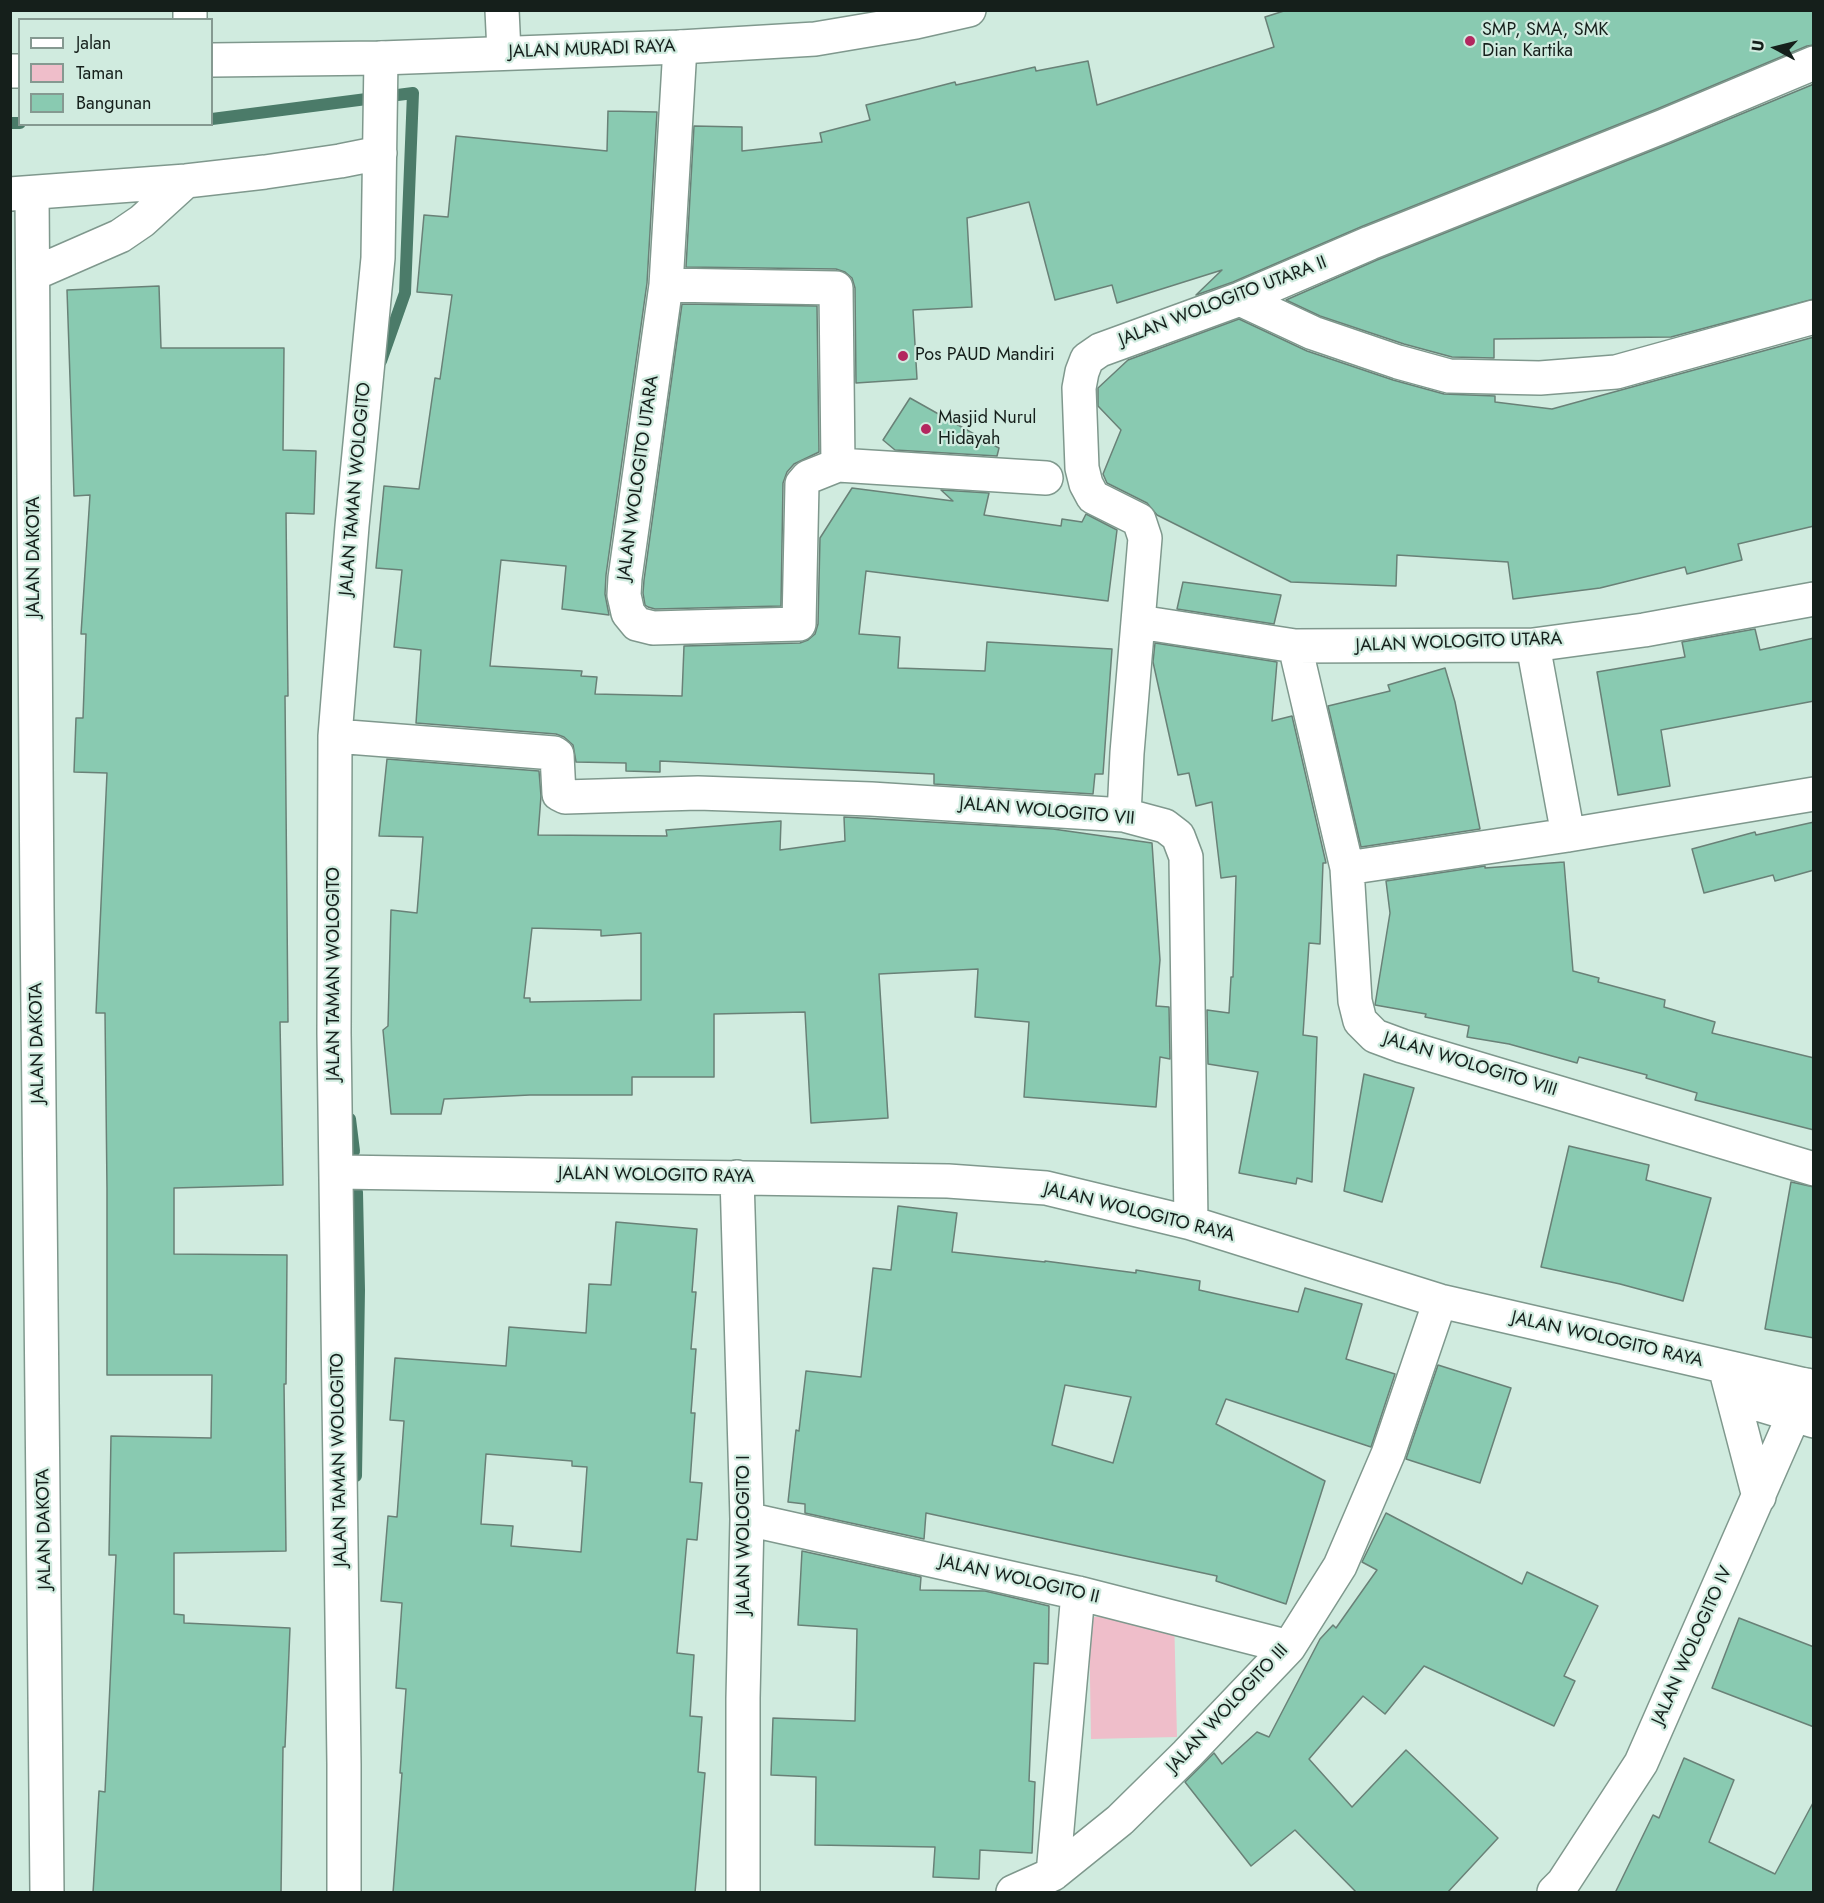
<!DOCTYPE html>
<style>
body{margin:0}
#map{position:relative;width:1824px;height:1903px;overflow:hidden;background:#d0ebdf;font-family:Jost,sans-serif}
canvas{display:block}
.frame{position:absolute;inset:0;border:12px solid #151f1b;pointer-events:none}
.legend{position:absolute;left:18px;top:18px;width:195px;height:108px;box-sizing:border-box;background:#d0ebdf;border:2px solid #859991;margin:0;padding:8px 10px;list-style:none;font-size:18px;color:#151f1b}
.legend li{display:flex;align-items:center;gap:12px;height:30px}
.legend b{width:30px;border:2px solid #859991}
.north{position:absolute;left:1746px;top:18px;width:60px;height:60px;-webkit-text-stroke:4px #d0ebdf;paint-order:stroke;rotate:277deg;font-size:16px;font-weight:700;line-height:24px;text-align:center;color:#151f1b}
.north::after{content:'';display:block;margin:auto;width:21px;height:27px;background:#151f1b;clip-path:polygon(50% 0,100% 100%,50% 72%,0 100%)}
</style>
<div id="map">
<canvas width="1824" height="1903"></canvas>
<div class="frame"></div>
<ul class="legend">
<li><b style="height:8px;background:#fff"></b>Jalan</li>
<li><b style="height:16px;background:#efbeca"></b>Taman</li>
<li><b style="height:16px;background:#89cab1"></b>Bangunan</li>
</ul>
<div class="north">U</div>
</div>
<script>
const context = document.querySelector('canvas').getContext('2d');
context.lineJoin = 'round';
function fillPath(path, color) {
  context.fillStyle = color;
  context.fill(path, 'evenodd');
}
function shape(rows) {
  const path = new Path2D();
  for (const r of rows) {
    path.moveTo(r[0], r[1]);
    for (let i = 2; i < r.length; i += 2) path.lineTo(r[i], r[i + 1]);
  }
  return path;
}
function stroke(path, color, width, dash) {
  context.strokeStyle = color;
  context.lineWidth = width;
  context.lineCap = dash ? 'butt' : 'round';
  context.setLineDash(dash || []);
  context.stroke(path);
}
function drawText(font, color, halo, rows, align = 'center') {
  context.font = font + ' Jost,sans-serif';
  context.lineWidth = 4.5;
  context.setLineDash([]);
  context.textBaseline = 'middle';
  context.strokeStyle = halo;
  context.fillStyle = color;
  for (const [text, x, y, turn = 0] of rows) {
    context.save();
    context.translate(x, y);
    context.rotate((+turn || 0) * Math.PI / 180);
    context.textAlign = isNaN(turn) ? turn : align;
    if (halo) context.strokeText(text, 0, 0);
    context.fillText(text, 0, 0);
    context.restore();
  }
}
fillPath(shape([
 [1174,1615,1177,1737,1091,1739,1089,1617]
]), '#efbeca');
stroke(shape([
 [212,119,413,93,405,293,381,361],
 [10,123,20,123],
 [350,1119,354,1151],
 [356,1476,359,1290,357,1192]
]), '#4b7b69', 12);
const building = shape([
 [1287,10,1814,10,1814,45,1807,46,1657,109,1363,226,1233,282,1196,295,1222,270,1117,303,1112,285,1055,300,1029,202,967,218,972,307,913,310,917,379,856,383,855,288,852,278,845,272,836,269,686,267,694,126,742,127,742,151,822,142,820,133,870,120,866,105,955,82,956,85,1035,67,1036,71,1088,61,1097,105,1274,47,1265,17,1287,10],
 [1814,84,1814,299,1671,337,1494,339,1494,358,1452,357,1404,344,1320,316,1286,300,1377,260,1671,143,1814,84],
 [608,111,657,112,647,283,606,575,605,594,609,615,562,609,566,566,501,560,490,666,582,671,581,676,597,677,595,694,682,696,684,646,800,643,808,640,815,634,818,624,820,538,852,488,953,501,941,490,989,493,984,515,1061,526,1062,519,1082,522,1086,514,1117,530,1108,601,866,571,859,634,900,637,898,668,985,671,987,642,1112,649,1103,774,1095,774,1093,794,934,784,934,774,660,761,660,772,626,771,626,763,576,762,573,745,564,737,556,734,416,723,421,650,394,647,402,570,376,568,384,486,419,489,435,378,440,379,452,295,417,292,424,215,448,217,456,136,607,151,608,111],
 [159,286,161,348,284,348,283,450,316,451,314,514,286,513,288,696,285,696,288,1022,280,1022,283,1185,174,1188,174,1254,287,1255,286,1384,284,1384,286,1551,174,1553,174,1614,184,1615,184,1623,290,1628,285,1747,283,1747,281,1893,93,1893,99,1791,105,1792,116,1555,109,1555,111,1436,211,1438,212,1375,107,1375,107,1189,105,1013,96,1013,107,773,74,772,76,718,83,718,86,634,81,634,90,495,74,496,67,290,159,286],
 [682,304,817,306,819,452,794,464,787,472,783,483,781,606,655,609,648,607,645,605,643,593,644,580,682,304],
 [1239,319,1307,351,1393,380,1444,394,1495,396,1495,402,1552,409,1814,337,1814,526,1738,544,1742,560,1687,574,1685,567,1600,588,1513,599,1508,562,1397,555,1396,586,1291,582,1157,515,1147,503,1107,483,1103,474,1121,430,1098,406,1098,388,1128,360,1239,319],
 [910,398,999,448,997,456,895,450,883,440,910,398],
 [1183,582,1281,595,1274,624,1177,609,1183,582],
 [1755,629,1760,650,1814,638,1814,701,1661,730,1670,786,1618,795,1597,672,1685,657,1682,642,1755,629],
 [1155,643,1277,662,1272,721,1292,716,1326,863,1323,863,1320,944,1309,943,1303,1035,1317,1037,1312,1182,1297,1178,1296,1184,1239,1173,1258,1072,1208,1064,1207,1010,1229,1013,1231,977,1233,977,1236,876,1221,878,1212,802,1196,806,1189,773,1178,775,1153,662,1155,643],
 [1445,668,1455,702,1480,829,1361,847,1328,706,1390,691,1388,685,1445,668],
 [387,759,539,771,541,796,538,835,667,836,666,830,781,821,780,850,845,841,844,817,1053,829,1152,843,1160,960,1156,1006,1169,1007,1170,1059,1160,1057,1156,1107,1024,1097,1029,1022,975,1017,978,969,879,974,888,1118,811,1123,805,1012,714,1014,714,1077,632,1077,632,1095,530,1095,444,1099,441,1114,391,1114,383,1030,388,1026,391,910,417,913,423,837,379,836,387,759],
 [532,928,601,930,601,936,641,933,641,1000,530,1002,530,998,524,998,532,928],
 [1814,822,1814,870,1775,881,1773,875,1704,893,1692,849,1755,832,1756,835,1814,822],
 [1564,862,1573,971,1599,978,1598,982,1665,1000,1664,1007,1715,1022,1712,1033,1814,1058,1814,1130,1695,1100,1697,1093,1646,1078,1647,1075,1579,1057,1577,1063,1509,1044,1467,1037,1469,1026,1425,1017,1426,1014,1375,1005,1390,913,1386,881,1485,866,1485,868,1564,862],
 [1364,1074,1414,1088,1382,1202,1344,1191,1364,1074],
 [1569,1146,1649,1165,1646,1180,1711,1198,1683,1301,1620,1284,1541,1267,1569,1146],
 [1791,1182,1814,1187,1814,1338,1765,1329,1791,1182],
 [898,1206,957,1213,952,1252,1045,1262,1045,1261,1136,1273,1136,1270,1200,1281,1199,1290,1298,1312,1305,1288,1362,1304,1346,1359,1395,1374,1371,1447,1226,1399,1216,1424,1325,1481,1286,1604,1216,1581,1217,1576,926,1513,924,1539,805,1513,805,1504,788,1502,796,1430,799,1431,806,1371,861,1377,873,1268,891,1270,898,1206],
 [1065,1385,1131,1397,1113,1463,1052,1445,1065,1385],
 [616,1222,697,1229,692,1292,696,1292,691,1349,696,1349,691,1413,695,1413,690,1482,702,1483,697,1540,687,1539,677,1653,694,1655,690,1716,702,1717,698,1772,705,1773,695,1893,393,1893,402,1773,400,1773,406,1689,396,1688,402,1603,381,1601,388,1516,397,1517,404,1421,390,1420,395,1358,506,1366,509,1327,586,1333,589,1284,611,1285,616,1222],
 [486,1454,572,1461,572,1466,587,1467,581,1552,511,1546,513,1526,481,1524,486,1454],
 [1438,1365,1511,1388,1480,1483,1406,1459,1438,1365],
 [1386,1513,1522,1584,1527,1572,1598,1606,1564,1676,1575,1681,1554,1726,1424,1666,1385,1714,1363,1696,1309,1759,1352,1807,1406,1750,1498,1838,1447,1893,1357,1893,1295,1830,1251,1866,1185,1782,1214,1753,1222,1764,1257,1732,1269,1737,1320,1639,1333,1625,1336,1628,1377,1570,1362,1562,1386,1513],
 [802,1551,921,1577,920,1590,985,1591,1049,1606,1048,1664,1034,1663,1029,1781,1035,1782,1032,1853,980,1850,979,1879,933,1877,935,1847,815,1845,816,1777,771,1775,773,1718,855,1721,857,1629,798,1625,802,1551],
 [1739,1618,1814,1647,1814,1727,1712,1688,1739,1618],
 [1684,1758,1734,1780,1709,1842,1775,1874,1814,1801,1814,1893,1615,1893,1653,1815,1659,1818,1684,1758]
]);
fillPath(building, '#89cab1');
stroke(building, '#698177', 1.5);
const street = shape([
 [502,10,504,52],
 [190,20,190,10],
 [680,47,666,285,625,578,624,595,628,613,637,624,653,628,799,624,802,484,808,477,838,465,1046,478],
 [32,193,37,908,47,1892],
 [10,194,186,181,265,172,340,161,380,153],
 [33,274,120,236,142,221,186,181],
 [666,285,836,288,838,465],
 [1240,299,1313,333,1398,362,1449,376,1540,378,1616,372,1814,317],
 [1139,622,1295,646,1533,645,1644,630,1814,599],
 [1533,645,1568,835],
 [1295,646,1347,868,1355,1001,1360,1021,1375,1036,1402,1046,1814,1169],
 [335,736,554,753,557,755,559,794,565,797,698,793,871,799,1124,815,1165,826,1178,836,1186,857,1191,1223],
 [1124,815,1127,753,1145,538,1139,520,1093,497,1086,484,1082,468,1079,388,1082,372,1087,359,1100,350,1240,299,1370,243,1664,126,1814,63],
 [1347,868,1568,835,1814,794],
 [337,1172,948,1181,1046,1188,1191,1223,1440,1301,1814,1387],
 [737,1177,747,1519,743,1698,743,1892],
 [1725,1367,1759,1497],
 [1734,1397,1814,1421],
 [747,1519,1078,1593,1289,1647],
 [1053,1874,1078,1593],
 [344,1892,344,1764,334,1033,335,736,352,526,378,258,381,58],
 [1013,1892,1053,1874,1120,1820,1187,1754,1289,1647,1340,1566,1388,1454,1440,1301],
 [1554,1892,1563,1883,1641,1763,1807,1385]
]);
const secondary = shape([
 [212,60,381,58,680,47,815,39,916,22,969,10],
 [10,71,20,71]
]);
stroke(street, '#7f988d', 36);
stroke(secondary, '#7f988d', 36);
stroke(street, '#fff', 33);
stroke(secondary, '#fff', 33);
for (const [x, y, r, color] of [
 [1470,41,6,"#b3275f"],
 [903,356,6,"#b3275f"],
 [926,429,6,"#b3275f"]
]) {
  const dot = new Path2D();
  dot.arc(x, y, r, 0, 2 * Math.PI);
  context.fillStyle = color;
  context.fill(dot);
  stroke(dot, '#d0ebdf', 2);
}
drawText('18px', '#151f1b', '#d0ebdf', [
 ["SMP, SMA, SMK",1482,31],
 ["Dian Kartika",1482,52],
 ["Pos PAUD Mandiri",915,356],
 ["Masjid Nurul",938,419],
 ["Hidayah",938,440]
], 'left');
drawText('18px', '#151f1b', '#d0ebdf', [
 ["JALAN MURADI RAYA",592,50,-2],
 ["JALAN WOLOGITO UTARA II",1223,302,-21],
 ["JALAN WOLOGITO UTARA",639,478,-82],
 ["JALAN TAMAN WOLOGITO",356,489,-85],
 ["JALAN DAKOTA",35,557,-90],
 ["JALAN WOLOGITO UTARA",1459,643,-2],
 ["JALAN WOLOGITO VII",1047,812,5],
 ["JALAN TAMAN WOLOGITO",335,974,-90],
 ["JALAN DAKOTA",38,1043,-91],
 ["JALAN WOLOGITO VIII",1470,1065,17],
 ["JALAN WOLOGITO RAYA",656,1176,1],
 ["JALAN WOLOGITO RAYA",1139,1213,14],
 ["JALAN WOLOGITO RAYA",1607,1340,13],
 ["JALAN TAMAN WOLOGITO",340,1460,-91],
 ["JALAN DAKOTA",45,1529,-91],
 ["JALAN WOLOGITO I",745,1535,-90],
 ["JALAN WOLOGITO II",1019,1580,13],
 ["JALAN WOLOGITO IV",1693,1646,-66],
 ["JALAN WOLOGITO III",1228,1709,-47]
]);
</script>
